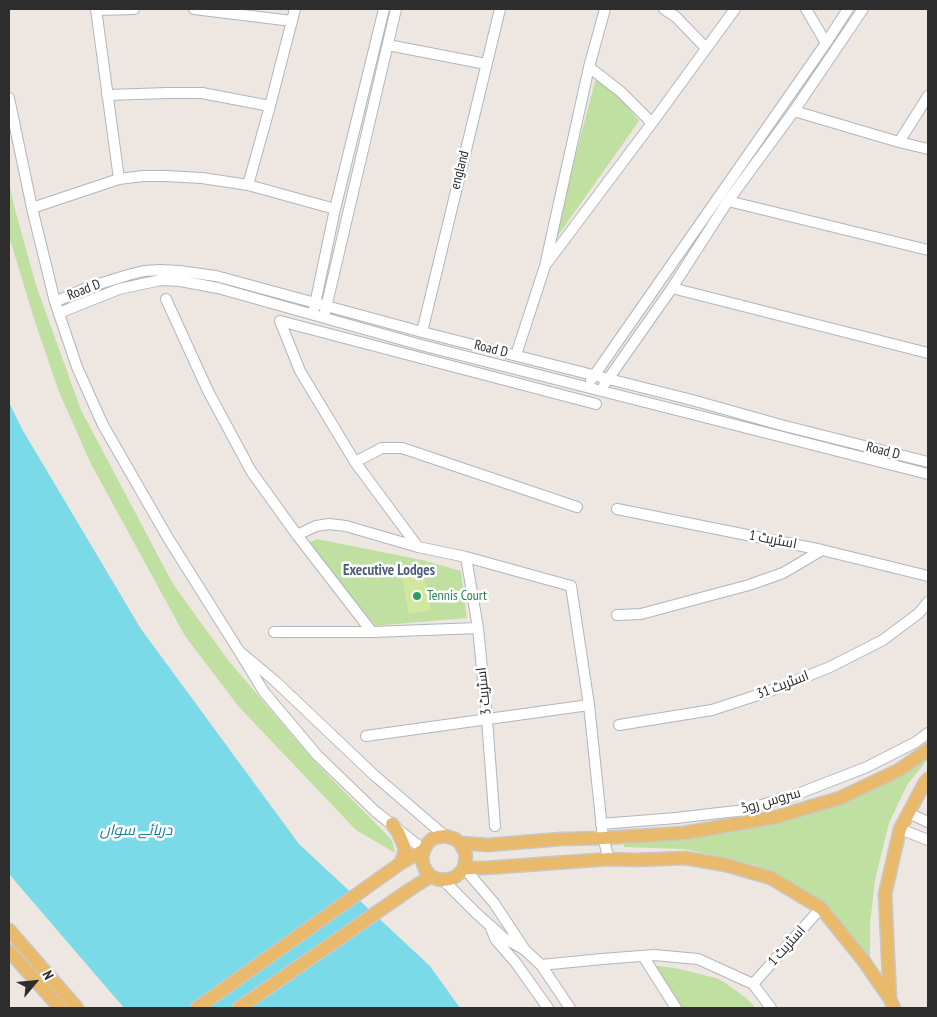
<!DOCTYPE html>
<meta charset="utf-8">
<style>
body{margin:0}
#map{position:relative;width:937px;height:1017px;overflow:hidden;background:#eee7e1;font-family:"PT Sans Narrow",sans-serif}
canvas{display:block}
.frame{position:absolute;inset:0;border:10px solid #2d2d2d;pointer-events:none}
.north{position:absolute;left:10px;top:957px;width:50px;height:50px;-webkit-text-stroke:4px #fff;paint-order:stroke;rotate:62deg;font-size:14px;font-weight:700;line-height:20px;text-align:center;color:#2d2d2d}
.north::after{content:'';display:block;margin:auto;width:18px;height:22px;background:#2d2d2d;clip-path:polygon(50% 0,100% 100%,50% 72%,0 100%)}
</style>
<div id="map">
<canvas width="937" height="1017"></canvas>
<div class="frame"></div>
<div class="north">N</div>
</div>
<script>
const context = document.querySelector('canvas').getContext('2d');
context.lineJoin = 'round';
function fillPath(path, color) {
  context.fillStyle = color;
  context.fill(path, 'evenodd');
}
function shape(rows) {
  const path = new Path2D();
  for (const r of rows) {
    path.moveTo(r[0], r[1]);
    for (let i = 2; i < r.length; i += 2) path.lineTo(r[i], r[i + 1]);
  }
  return path;
}
function stroke(path, color, width, dash) {
  context.strokeStyle = color;
  context.lineWidth = width;
  context.lineCap = dash ? 'butt' : 'round';
  context.setLineDash(dash || []);
  context.stroke(path);
}
function drawText(font, color, halo, rows, align = 'center') {
  context.font = font + ' "PT Sans Narrow",Cairo,sans-serif';
  context.lineWidth = 5;
  context.setLineDash([]);
  context.textBaseline = 'middle';
  context.strokeStyle = halo;
  context.fillStyle = color;
  for (const [text, x, y, turn = 0] of rows) {
    context.save();
    context.translate(x, y);
    context.rotate((+turn || 0) * Math.PI / 180);
    context.textAlign = isNaN(turn) ? turn : align;
    if (halo) context.strokeText(text, 0, 0);
    context.fillText(text, 0, 0);
    context.restore();
  }
}
fillPath(shape([
 [596,78,623,100,639,121,552,244],
 [9,182,14,206,36,285,81,410,173,584,228,660,315,762,392,840,395,853,356,830,239,707,185,636,91,464,59,392,35,322,9,236],
 [317,539,422,560,461,571,467,618,373,626,308,543],
 [928,759,907,785,889,823,875,880,870,924,870,961,809,896,755,865,685,849,624,847,624,840,784,820,924,760],
 [652,966,660,966,675,968,716,978,724,982,746,998,756,1008,679,1008]
]), '#bfe0a1');
fillPath(shape([
 [422,566,431,610,409,614,401,570]
]), '#d2e79e');
fillPath(shape([
 [9,402,22,429,141,629,299,844,430,966,460,1008,124,1008,9,874]
]), '#7bdae8');
const minor = shape([
 [96,9,119,179],
 [194,9,292,21],
 [664,9,676,17,706,48],
 [806,9,826,43],
 [96,10,134,9],
 [388,45,486,64],
 [589,67,621,92,652,123],
 [107,95,168,93,202,93,270,106],
 [9,98,32,208,55,302,77,367,103,425,168,538,239,651],
 [794,111,899,142,928,149],
 [899,142,928,96],
 [248,185,270,106,295,9],
 [728,201,928,250],
 [32,208,119,179,143,176,166,176,202,178,248,185,335,209],
 [547,263,652,123,735,9],
 [672,288,928,353],
 [166,299,208,391,251,471,297,535,372,632],
 [55,302,86,288,128,275,144,271,160,270,179,271,216,276,422,332,692,400,781,425,928,462],
 [314,309,335,209,384,9],
 [325,312,396,9],
 [59,313,119,289,161,280,180,281,218,288,421,345,928,474],
 [280,321,596,404],
 [280,321,300,371,355,462,418,547],
 [422,332,500,9],
 [516,355,545,266,589,67,605,9],
 [591,380,826,43,848,9],
 [604,385,672,288,728,201,794,111,863,9],
 [355,462,382,448,402,448,577,507],
 [617,509,822,550,928,576],
 [297,535,316,526,329,524,346,526,418,547,466,557,571,586,589,705,603,838,609,859],
 [466,557,478,628,487,719,495,826],
 [617,615,641,614,749,585,783,573,822,550],
 [274,632,372,632,478,628],
 [619,725,712,710,770,691,830,667,883,640,919,613,928,602],
 [366,736,589,705],
 [908,813,928,822],
 [601,824,676,818,745,810,795,795,867,767,916,742,928,733],
 [900,829,928,840],
 [424,850,376,812,317,755,264,692,239,651,275,681,374,775,445,836],
 [443,880,476,913,504,938,525,950,494,903,464,868],
 [491,928,496,940,516,963,548,1008],
 [525,950,541,965,570,1008],
 [643,956,676,1008],
 [541,965,602,959,654,955,698,959,753,984,771,1008],
 [753,984,821,908]
]);
const major = shape([
 [392,824,398,832,404,846,405,850,401,863],
 [460,843,488,845,561,839,603,838,684,833,776,817,840,798,899,770,928,750],
 [464,868,485,868,609,859,634,860,685,858,726,865,771,878,821,908,863,960,890,999],
 [9,930,77,1008],
 [9,951,60,1008],
 [197,1008,401,863,424,850,427,844,432,839,438,837,445,836,455,839,460,843,465,852,466,857,464,868,460,873,455,877,450,879,443,880,437,879,431,876,426,871,423,864,422,857,424,850],
 [239,1008,409,890,431,876],
 [894,1008,890,999,885,894,900,829,924,784,928,779]
]);
stroke(minor, '#b1b5bd', 12);
stroke(major, '#c8c8c8', 15);
stroke(minor, '#fff', 10);
stroke(major, '#e9ba6b', 12);
for (const [x, y, r, color] of [
 [417,596,5,"#2e9e5b"]
]) {
  const dot = new Path2D();
  dot.arc(x, y, r, 0, 2 * Math.PI);
  context.fillStyle = color;
  context.fill(dot);
  stroke(dot, '#fff', 2);
}
drawText('14px', '#2d2d2d', '#fff', [
 ["england",460,170,-76],
 ["Road D",84,290,-21],
 ["Road D",491,349,14],
 ["Road D",883,451,14],
 ["اسٹریٹ 1",773,540,11],
 ["اسٹریٹ 31",783,685,-21],
 ["اسٹریٹ 3",484,691,-96],
 ["سروس روڈ",771,801,-16],
 ["اسٹریٹ 1",787,946,-48]
]);
drawText('14px', '#27864d', '#fff', [
 ["Tennis Court",427,596]
], 'left');
drawText('bold 15px', '#505e7c', '#fff', [
 ["Executive Lodges",389,571]
]);
drawText('italic 15px', '#167d99', '#fff', [
 ["دریائے سواں",136,831]
]);
</script>
